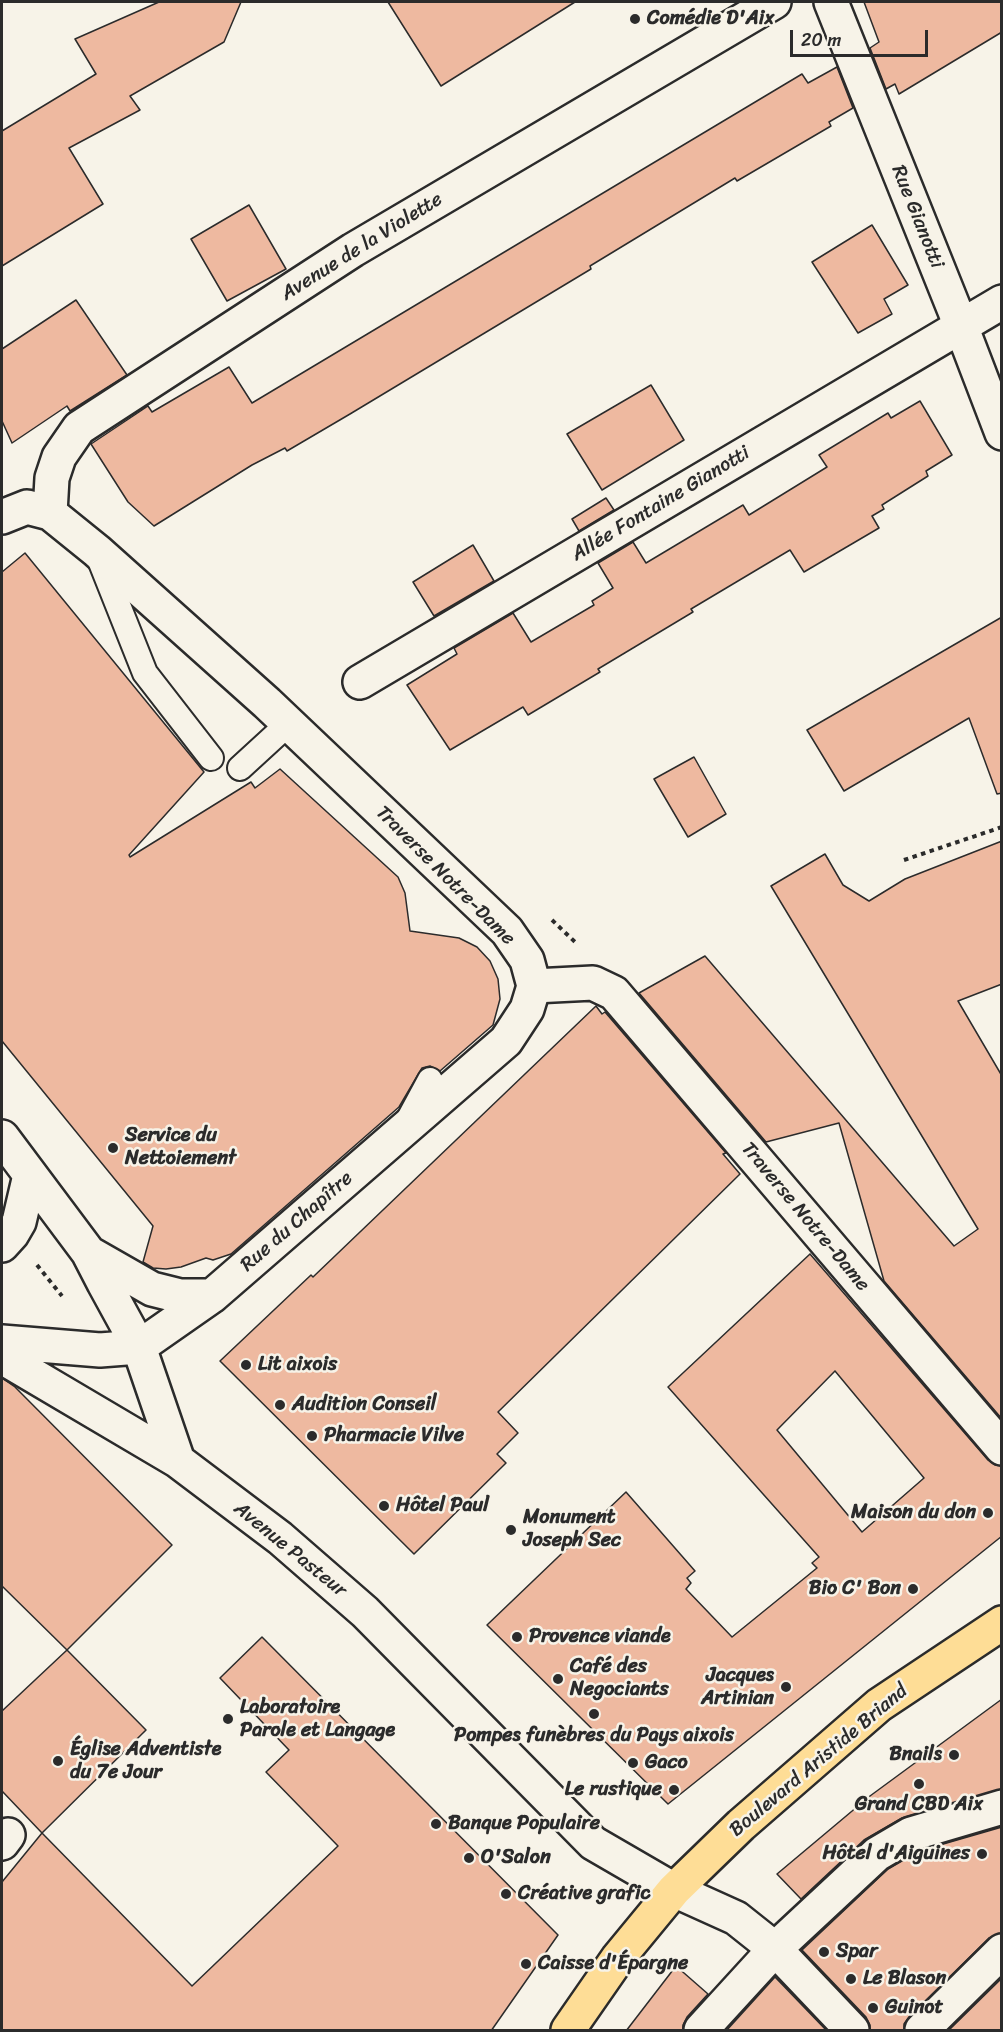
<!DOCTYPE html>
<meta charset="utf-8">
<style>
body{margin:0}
#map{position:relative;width:1003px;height:2032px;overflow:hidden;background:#f7f3e8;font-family:Sriracha,sans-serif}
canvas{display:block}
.frame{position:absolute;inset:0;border:3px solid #2b2b2b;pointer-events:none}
.scale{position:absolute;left:790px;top:30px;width:138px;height:27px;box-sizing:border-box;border:3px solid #2b2b2b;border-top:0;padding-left:8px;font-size:18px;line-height:21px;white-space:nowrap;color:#2b2b2b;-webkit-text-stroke:4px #f7f3e8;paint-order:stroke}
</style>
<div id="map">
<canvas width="1003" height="2032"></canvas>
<div class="frame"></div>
<div class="scale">20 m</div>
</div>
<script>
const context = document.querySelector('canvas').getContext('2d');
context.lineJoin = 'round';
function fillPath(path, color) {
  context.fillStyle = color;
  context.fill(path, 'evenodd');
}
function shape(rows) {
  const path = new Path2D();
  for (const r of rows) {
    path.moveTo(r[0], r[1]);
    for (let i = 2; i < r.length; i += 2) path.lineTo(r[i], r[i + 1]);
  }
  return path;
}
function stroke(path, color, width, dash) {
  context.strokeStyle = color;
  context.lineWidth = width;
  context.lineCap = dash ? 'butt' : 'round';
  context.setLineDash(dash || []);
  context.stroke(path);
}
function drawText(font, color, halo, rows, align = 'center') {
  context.font = font + ' Sriracha,sans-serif';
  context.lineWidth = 5;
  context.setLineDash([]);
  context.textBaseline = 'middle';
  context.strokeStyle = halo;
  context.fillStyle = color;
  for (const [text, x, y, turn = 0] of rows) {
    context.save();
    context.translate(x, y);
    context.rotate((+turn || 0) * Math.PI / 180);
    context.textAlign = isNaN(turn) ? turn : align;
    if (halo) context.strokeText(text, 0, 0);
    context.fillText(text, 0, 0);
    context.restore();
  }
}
const building = shape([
 [159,2,241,2,224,42,130,96,140,110,69,148,103,204,2,266,2,131,96,74,75,39,159,2],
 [388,2,575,2,441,86,388,2],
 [864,2,1002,2,1002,32,899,94,895,84,886,89,870,48,879,42,864,2],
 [837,67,853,108,829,122,831,126,737,181,735,178,590,266,591,269,350,414,287,451,285,448,252,465,154,526,128,502,91,444,148,406,152,412,229,367,252,403,802,74,808,83,837,67],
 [249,205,286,269,227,301,191,239,249,205],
 [872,225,908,285,884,299,892,314,858,333,812,262,872,225],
 [76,300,127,375,70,411,67,406,12,443,2,421,2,349,76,300],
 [651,385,684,440,602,490,567,434,651,385],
 [920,401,952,455,926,471,928,476,882,505,884,509,872,516,879,528,804,572,790,550,691,609,693,612,598,669,600,672,528,715,523,707,450,750,407,685,457,654,454,648,513,613,531,642,594,605,592,601,613,588,598,563,633,542,646,563,743,505,749,515,827,467,819,455,888,413,891,418,920,401],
 [606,498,614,510,579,531,572,519,606,498],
 [473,545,494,581,434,616,413,582,473,545],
 [25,553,204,772,129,855,130,857,251,782,255,788,280,769,398,877,405,893,410,931,459,938,477,947,490,961,498,979,500,999,493,1025,440,1071,430,1066,422,1068,399,1107,231,1254,213,1260,206,1258,181,1267,166,1269,153,1268,143,1262,153,1226,2,1041,2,572,25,553],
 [1002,617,1002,793,997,794,969,718,844,791,807,730,1002,617],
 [694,757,726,814,688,837,654,779,694,757],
 [1002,841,1002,984,958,1001,1002,1076,1002,1419,884,1281,839,1123,766,1142,639,993,705,956,954,1246,978,1229,771,886,825,854,843,885,869,901,905,879,1002,841],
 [596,1006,602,1014,605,1012,726,1153,723,1154,740,1174,498,1412,518,1433,497,1454,506,1463,414,1554,220,1361,311,1275,313,1277,596,1006],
 [810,1254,988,1460,995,1465,1002,1466,1002,1536,668,1804,487,1625,626,1492,695,1571,687,1578,691,1583,686,1589,732,1637,817,1568,812,1563,819,1557,668,1387,810,1254],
 [835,1371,924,1478,862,1532,777,1430,835,1371],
 [2,1378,15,1387,172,1545,67,1650,2,1586,2,1378],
 [262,1637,558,1935,491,2031,2,2031,2,1882,42,1833,192,1986,338,1846,266,1772,289,1750,220,1678,262,1637],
 [67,1650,146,1730,42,1833,2,1791,2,1711,67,1650],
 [1002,1699,1002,1789,902,1818,864,1840,801,1899,777,1874,870,1796,1002,1699],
 [1002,1827,1002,1933,989,1938,909,2017,904,2024,904,2031,870,2031,870,2025,866,2017,802,1950,888,1869,919,1851,1002,1827],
 [676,1966,708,1994,687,2017,683,2025,683,2031,626,2031,676,1966],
 [775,1977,827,2031,726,2031,775,1977],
 [1002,1978,1002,2031,948,2031,1002,1978]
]);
fillPath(building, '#eeb9a0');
stroke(building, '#2b2b2b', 1.5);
const lane = shape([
 [98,555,145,673,211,758],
 [240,768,288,724],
 [410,1117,430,1080]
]);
const street = shape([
 [831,2,961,326,1002,433],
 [360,682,1002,302],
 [534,986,593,983,614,993,1002,1448],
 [2,1843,8,1835],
 [674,1890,736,1918,775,1949,852,2030],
 [701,2030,775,1949,877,1854,911,1834,1002,1807],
 [922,2030,1002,1951]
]);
const secondary = shape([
 [50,513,52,478,59,457,79,428,353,250,774,2],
 [2,517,27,507,50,513,97,551,267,703,507,931,527,960,534,986,527,1009,506,1041,212,1296,139,1347,100,1350,2,1342],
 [2,1137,88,1252,104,1283,139,1347,178,1461],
 [2,1245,12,1234,19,1222,30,1175],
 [89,1253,152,1289,180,1296,212,1296],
 [2,1357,178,1461,280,1538,365,1612,593,1843,674,1890]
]);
const primary = shape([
 [568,2030,618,1958,674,1890,741,1825,879,1705,1002,1623]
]);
stroke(lane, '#2b2b2b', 28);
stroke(street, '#2b2b2b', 38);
stroke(secondary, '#2b2b2b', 38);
stroke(primary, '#2b2b2b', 38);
stroke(shape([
 [904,860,1002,827],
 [552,920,575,942],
 [37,1265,62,1296]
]), '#2b2b2b', 4, [4.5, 4.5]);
stroke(lane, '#f7f3e8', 24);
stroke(street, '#f7f3e8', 33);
stroke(secondary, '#f7f3e8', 33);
stroke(primary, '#fedd96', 33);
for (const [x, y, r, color] of [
 [635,19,6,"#2b2b2b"],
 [113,1148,6,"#2b2b2b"],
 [246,1365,6,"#2b2b2b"],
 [280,1405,6,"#2b2b2b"],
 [312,1436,6,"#2b2b2b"],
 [384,1506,6,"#2b2b2b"],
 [988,1513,6,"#2b2b2b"],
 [511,1530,6,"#2b2b2b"],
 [913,1589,6,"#2b2b2b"],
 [517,1637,6,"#2b2b2b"],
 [558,1679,6,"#2b2b2b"],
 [786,1687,6,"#2b2b2b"],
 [594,1714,6,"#2b2b2b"],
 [228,1719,6,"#2b2b2b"],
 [954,1755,6,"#2b2b2b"],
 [58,1761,6,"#2b2b2b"],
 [633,1763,6,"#2b2b2b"],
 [919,1784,6,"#2b2b2b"],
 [674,1790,6,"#2b2b2b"],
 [436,1824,6,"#2b2b2b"],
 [982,1854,6,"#2b2b2b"],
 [469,1858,6,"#2b2b2b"],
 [506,1894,6,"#2b2b2b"],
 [824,1952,6,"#2b2b2b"],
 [526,1964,6,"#2b2b2b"],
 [851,1979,6,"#2b2b2b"],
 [873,2008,6,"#2b2b2b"]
]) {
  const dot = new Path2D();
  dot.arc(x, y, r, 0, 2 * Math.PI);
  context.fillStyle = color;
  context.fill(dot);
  stroke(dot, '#f7f3e8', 2);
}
drawText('bold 20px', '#2b2b2b', '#f7f3e8', [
 ["Comédie D'Aix",647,19],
 ["Service du",125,1136],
 ["Nettoiement",125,1159],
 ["Lit aixois",258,1365],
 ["Audition Conseil",292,1405],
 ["Pharmacie Vilve",324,1436],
 ["Hôtel Paul",396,1506],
 ["Maison du don",976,1513,"right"],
 ["Monument",523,1518],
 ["Joseph Sec",523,1541],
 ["Bio C' Bon",901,1589,"right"],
 ["Provence viande",529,1637],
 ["Café des",570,1667],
 ["Negociants",570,1690],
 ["Jacques",774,1676,"right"],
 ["Artinian",774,1699,"right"],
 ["Laboratoire",240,1708],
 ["Parole et Langage",240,1731],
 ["Pompes funèbres du Pays aixois",594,1736,"center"],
 ["Église Adventiste",70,1750],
 ["du 7e Jour",70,1773],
 ["Bnails",942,1755,"right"],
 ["Gaco",645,1763],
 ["Le rustique",662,1790,"right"],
 ["Grand CBD Aix",919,1805,"center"],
 ["Banque Populaire",448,1824],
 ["Hôtel d'Aiguines",970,1854,"right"],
 ["O'Salon",481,1858],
 ["Créative grafic",518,1894],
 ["Spar",836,1952],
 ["Caisse d'Épargne",538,1964],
 ["Le Blason",863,1979],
 ["Guinot",885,2008]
], 'left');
drawText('20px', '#2b2b2b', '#f7f3e8', [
 ["Rue Gianotti",917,217,68],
 ["Avenue de la Violette",362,247,-32],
 ["Allée Fontaine Gianotti",661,504,-31],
 ["Traverse Notre-Dame",445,876,45],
 ["Traverse Notre-Dame",805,1217,50],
 ["Rue du Chapître",297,1222,-41],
 ["Avenue Pasteur",290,1550,39],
 ["Boulevard Aristide Briand",819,1761,-40]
]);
</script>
